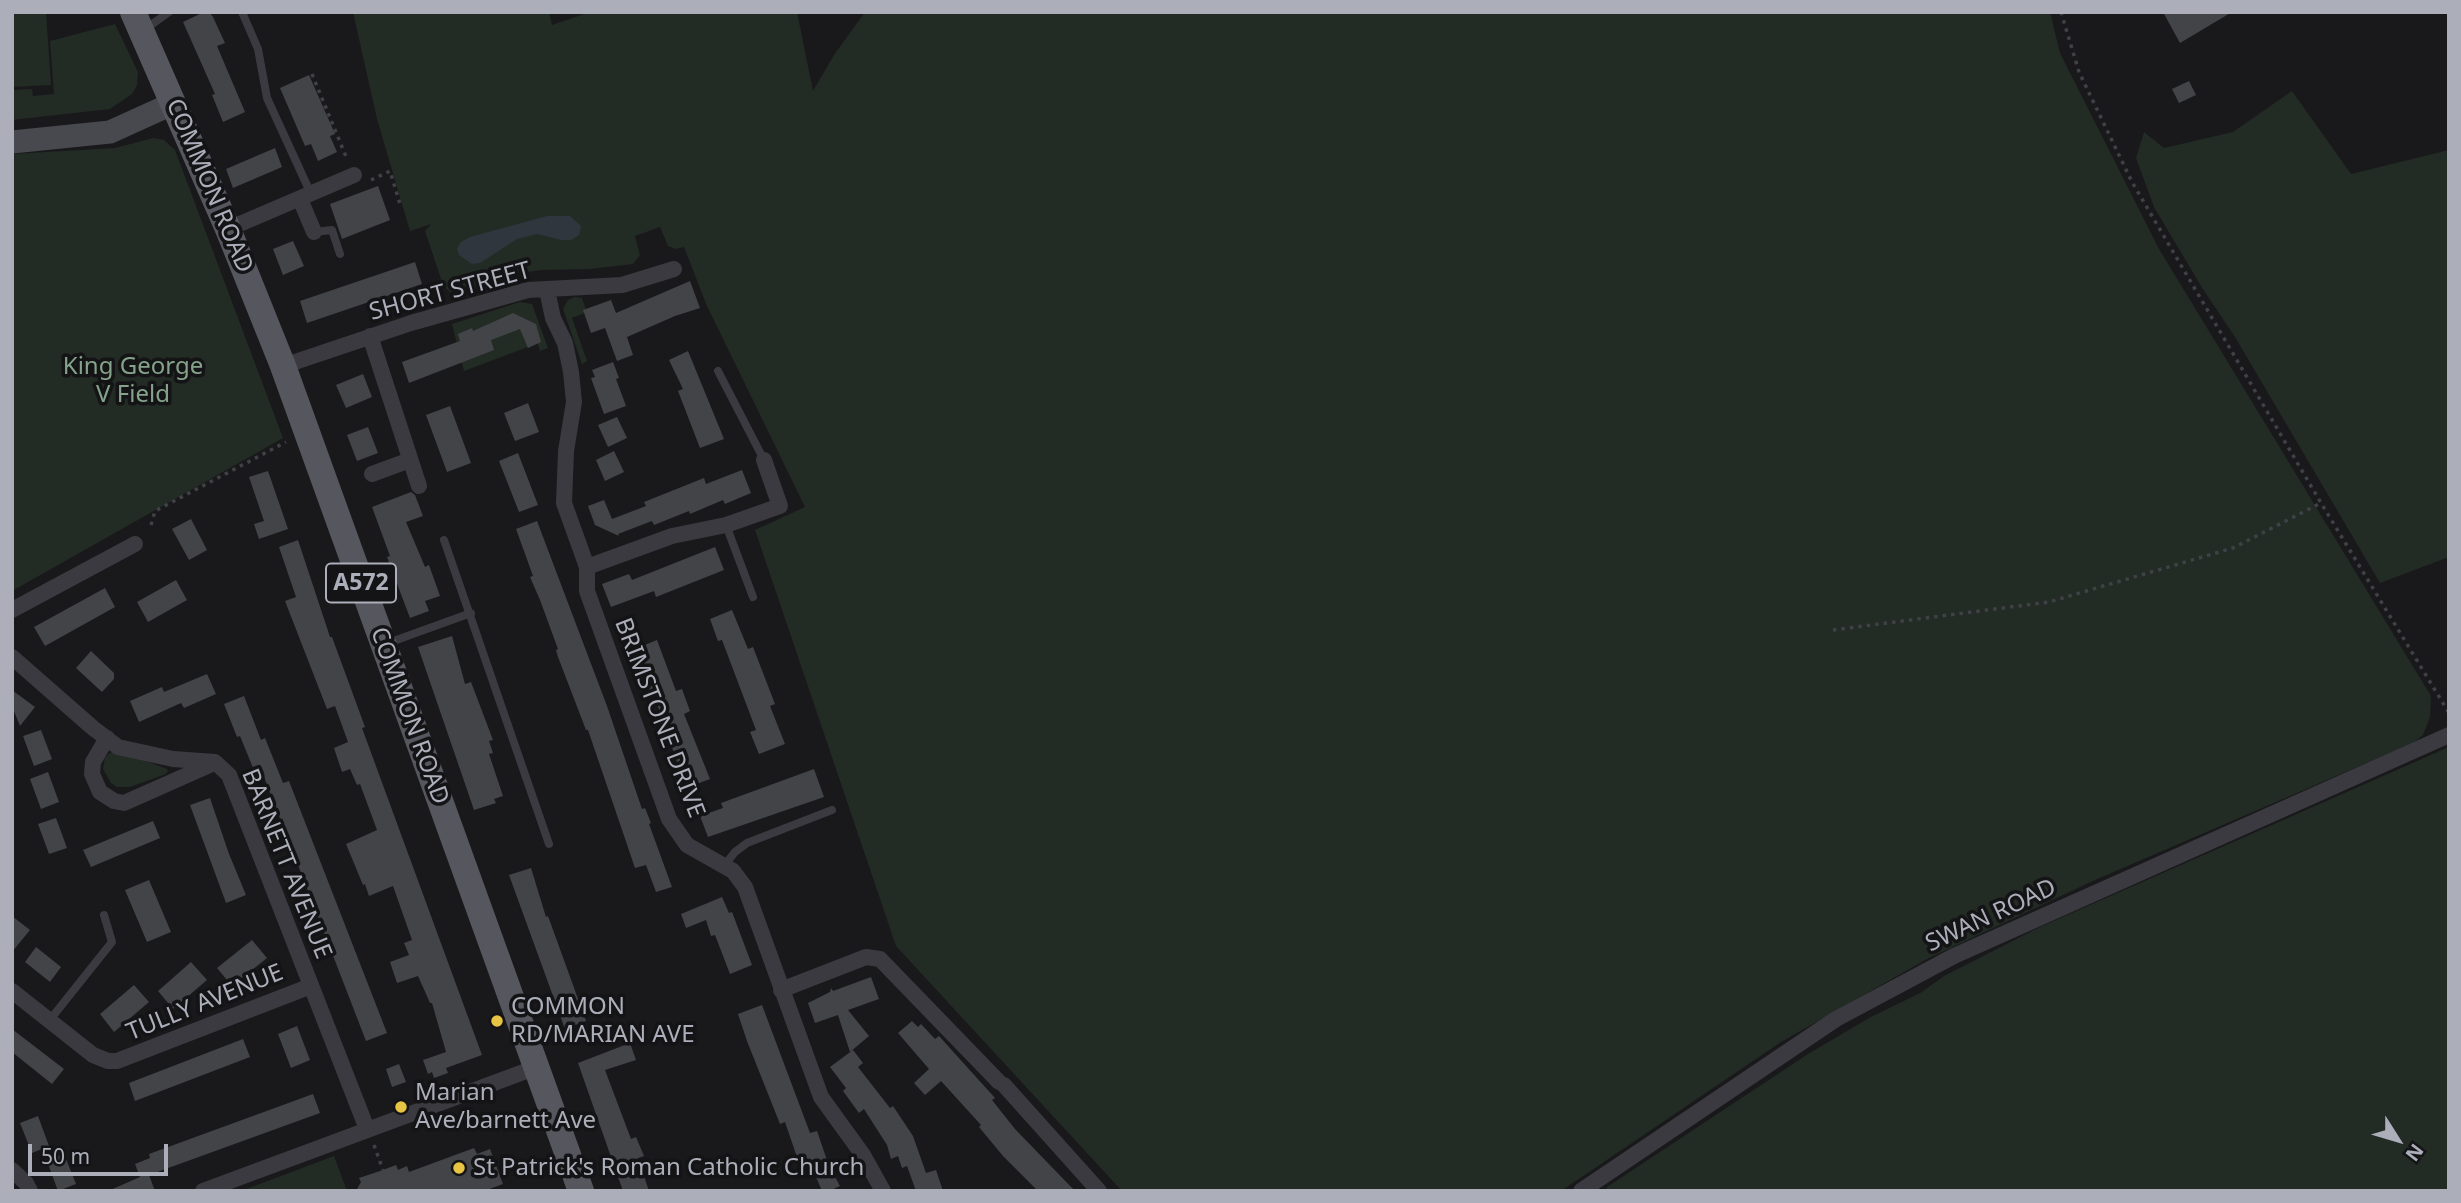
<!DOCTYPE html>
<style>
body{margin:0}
#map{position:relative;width:2461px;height:1203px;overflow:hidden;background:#19191b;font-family:"Noto Sans",sans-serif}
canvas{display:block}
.frame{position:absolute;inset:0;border:14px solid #acafba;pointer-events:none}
.north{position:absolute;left:2363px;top:1105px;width:70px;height:70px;-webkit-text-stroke:5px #141416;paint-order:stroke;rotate:127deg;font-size:19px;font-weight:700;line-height:28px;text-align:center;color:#acafba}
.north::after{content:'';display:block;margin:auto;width:24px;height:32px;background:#acafba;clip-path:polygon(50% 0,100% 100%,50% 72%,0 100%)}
.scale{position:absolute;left:28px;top:1144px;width:140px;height:32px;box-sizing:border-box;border:4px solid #acafba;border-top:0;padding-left:9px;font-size:21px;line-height:24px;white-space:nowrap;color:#acafba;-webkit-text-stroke:5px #141416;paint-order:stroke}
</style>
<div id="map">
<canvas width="2461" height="1203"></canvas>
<div class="frame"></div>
<div class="north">N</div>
<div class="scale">50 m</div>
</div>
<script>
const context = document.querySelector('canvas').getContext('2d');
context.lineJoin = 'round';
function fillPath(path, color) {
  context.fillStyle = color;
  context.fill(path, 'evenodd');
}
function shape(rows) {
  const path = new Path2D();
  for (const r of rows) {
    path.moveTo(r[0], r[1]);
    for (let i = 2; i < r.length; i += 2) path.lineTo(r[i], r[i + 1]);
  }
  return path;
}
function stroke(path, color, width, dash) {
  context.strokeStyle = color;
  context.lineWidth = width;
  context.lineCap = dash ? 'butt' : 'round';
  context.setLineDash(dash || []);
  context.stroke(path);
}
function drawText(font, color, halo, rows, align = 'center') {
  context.font = font + ' "Noto Sans",sans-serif';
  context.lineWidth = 7;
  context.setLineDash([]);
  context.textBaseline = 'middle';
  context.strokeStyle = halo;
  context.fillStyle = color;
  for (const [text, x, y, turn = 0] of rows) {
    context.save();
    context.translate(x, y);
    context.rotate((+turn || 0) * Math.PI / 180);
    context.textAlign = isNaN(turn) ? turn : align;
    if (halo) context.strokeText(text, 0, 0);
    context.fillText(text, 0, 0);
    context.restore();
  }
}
fillPath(shape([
 [12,12,46,12,51,85,12,87],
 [353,12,549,12,552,25,590,12,797,12,813,91,834,55,865,12,2050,12,2060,53,2159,249,2431,696,2430,717,2423,735,2413,743,2095,880,1927,959,1781,1042,1561,1191,1122,1191,896,946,755,530,805,507,707,306,684,247,676,249,668,246,660,227,635,236,640,255,633,264,590,269,542,270,519,273,462,291,450,292,443,285,425,231,431,224,410,231,377,119],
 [115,24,138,72,137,85,132,94,110,109,12,120,12,90,32,89,33,96,54,94,50,41],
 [2292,91,2351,174,2449,150,2449,557,2380,583,2235,337,2201,286,2154,207,2136,158,2144,132,2164,148,2233,132],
 [153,138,164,140,175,150,283,438,12,591,12,154,115,148],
 [575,297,582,298,586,310,585,313,572,318,587,361,582,364,563,309,568,300],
 [520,302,532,304,548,348,540,351,535,337,536,344,464,371,452,324],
 [2449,747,2449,1191,1606,1191,1607,1187,1808,1054,1869,1018,1922,992,1944,976,2040,927],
 [115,749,167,769,168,771,166,774,130,787,117,787,111,783,103,769,105,757],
 [334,1156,347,1191,241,1191]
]), '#232b25');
fillPath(shape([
 [547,216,570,216,581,226,579,235,571,240,562,240,537,234,517,239,480,263,472,264,459,255,457,249,461,242,470,237]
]), '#2f363e');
fillPath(shape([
 [204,12,209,12,213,17,225,43,217,46,245,112,223,122,212,95,215,94,183,22],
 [2163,12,2232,12,2180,43],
 [309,75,335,134,330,136,337,152,318,161,311,144,305,146,280,88],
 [2189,81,2196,95,2179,103,2172,89],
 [275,148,282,167,233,188,226,169],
 [378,186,390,220,342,239,330,204],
 [293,241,304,266,283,275,273,249],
 [415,262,422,284,307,323,300,301],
 [690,281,700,308,675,316,627,337,633,355,617,361,605,328,591,333,583,310,611,300,616,313],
 [513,313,536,324,541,342,528,348,520,329,491,340,494,350,409,383,402,362,460,341,458,334,472,328,473,331],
 [688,351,724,439,700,448,678,391,683,389,669,360],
 [613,362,619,378,616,379,626,406,604,414,591,378,595,377,592,370],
 [363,374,372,397,346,408,336,385],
 [528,403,539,432,515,441,504,413],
 [450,406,471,463,447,472,426,415],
 [617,417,627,438,608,447,598,425],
 [368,427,378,453,357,461,347,435],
 [614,451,624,472,605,481,596,460],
 [518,453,538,505,519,512,499,461],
 [742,470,751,493,725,504,723,500,690,514,689,511,654,525,652,521,618,534,619,536,595,525,588,506,604,500,612,519,646,506,644,502,704,478,706,484],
 [268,471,288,529,259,539,254,524,264,521,249,477],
 [411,492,415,495,423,516,406,522,425,567,429,565,440,596,425,601,429,611,410,618,387,557,390,556,372,507],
 [191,519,207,550,189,560,172,529],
 [537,521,607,706,642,809,645,808,651,823,649,824,672,887,656,892,646,865,635,868,588,730,586,730,558,657,556,650,558,649,540,600,530,577,533,576,516,529],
 [298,540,330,637,332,637,365,727,362,728,482,1055,446,1068,448,1073,434,1078,432,1072,428,1074,423,1060,446,1052,432,1003,430,1003,418,976,397,983,390,962,409,955,404,943,412,940,393,886,369,896,365,884,363,885,346,844,377,830,360,784,357,785,350,769,342,772,334,748,348,742,335,706,327,709,285,601,296,597,279,547],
 [715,547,724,570,656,597,654,591,611,607,602,584,629,574,632,580],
 [176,580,187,600,148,622,137,602],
 [105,588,115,607,45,646,34,627],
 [732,610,748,649,753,647,775,704,770,706,785,744,759,754,750,732,756,730,722,640,718,641,710,619],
 [452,636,465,684,471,682,493,740,489,741,493,753,489,754,503,796,494,799,496,803,474,810,418,647],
 [657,640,676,691,682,689,690,711,684,714,710,779,686,788,653,692,648,694,630,651],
 [91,651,114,673,114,679,102,692,76,668],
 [207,674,216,694,184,708,181,703,139,722,130,701,162,687,164,692],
 [12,690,35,707,20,726,12,706],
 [244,696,261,740,265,738,283,783,289,781,387,1033,366,1041,264,777,258,780,240,736,237,737,224,704],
 [41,730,52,759,34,766,23,736],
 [814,769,824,797,708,837,700,816,723,808,721,803],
 [48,772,59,802,41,809,30,779],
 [210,798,229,854,246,895,226,903,190,805],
 [56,818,67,848,49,854,38,824],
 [153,821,160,838,91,867,83,850],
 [531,868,546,917,548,916,586,1021,565,1029,509,875],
 [149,880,171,932,147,942,125,890],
 [722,897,729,913,732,912,752,965,730,974,715,935,711,936,706,920,686,928,681,914],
 [12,916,30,930,12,952],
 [252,940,267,958,232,986,217,968],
 [36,947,61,967,50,982,25,962],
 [191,962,207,980,173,1009,158,991],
 [871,977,879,999,848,1010,869,1036,850,1052,838,1015,815,1023,808,1003,830,992,831,988,833,991],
 [134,985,149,1002,114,1032,100,1014],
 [762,1005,810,1133,817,1131,829,1166,840,1186,829,1191,822,1191,809,1160,799,1163,785,1122,780,1124,747,1041,738,1014],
 [912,1021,918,1027,921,1024,935,1039,939,1036,995,1098,992,1100,1015,1129,1075,1191,1038,1191,1003,1156,979,1127,981,1125,941,1081,925,1095,914,1083,929,1069,898,1033],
 [297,1026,310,1060,291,1068,278,1034],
 [12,1029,64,1069,52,1084,12,1052],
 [243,1039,250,1057,135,1101,129,1083],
 [630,1043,636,1060,605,1070,631,1139,636,1137,644,1156,638,1158,649,1191,623,1191,578,1063],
 [853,1050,863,1063,858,1067,890,1108,893,1106,913,1136,926,1173,936,1170,943,1191,916,1191,907,1166,902,1168,898,1156,891,1159,887,1145,864,1109,859,1113,843,1091,846,1088,830,1067],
 [399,1064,406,1082,392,1087,386,1069],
 [313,1094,320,1113,149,1175,155,1191,108,1191,140,1177,135,1164,150,1158,149,1154],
 [38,1116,49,1146,32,1153,20,1123],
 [474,1148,477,1154,490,1149,503,1184,484,1191,356,1191,361,1182,359,1178,383,1170,396,1165,398,1170,407,1166,409,1172],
 [64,1154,76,1184,58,1191,47,1161]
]), '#434448');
stroke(shape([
 [2061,12,2079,72,2132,182,2321,503,2449,713],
 [312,74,347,159],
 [371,180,390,171,400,204],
 [151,525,155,511,286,442],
 [1833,630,2049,602,2233,548,2321,503],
 [374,1145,383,1170]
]), '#404147', 3.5, [3.5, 5]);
stroke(shape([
 [242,12,258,49,267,98,311,194],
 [144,30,169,12],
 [314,232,332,230,340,254],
 [718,371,764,460],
 [726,525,753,597],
 [444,540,549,844],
 [388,643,471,613],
 [724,866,735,852,747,843,832,810],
 [49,1021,112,942,104,915]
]), '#3a3a40', 8);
stroke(shape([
 [300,199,314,232],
 [228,229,354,175],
 [547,290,553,318,565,343,571,372,574,402,566,451,564,503,587,567,587,591,669,819,687,845,733,871,745,887,821,1097,863,1155,883,1191],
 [370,336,419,486],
 [283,366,411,323,528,290,622,285,674,269],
 [372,474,410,460],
 [587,567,672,536,726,525,780,506,764,460],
 [12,610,135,544],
 [12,657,93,728,118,747,173,759,215,762,229,775,367,1129],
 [107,738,93,762,92,774,100,792,114,801,124,803,212,764],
 [781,990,866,957,880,959,999,1082],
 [12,991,93,1055,108,1061,117,1061,311,986],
 [1004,1085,1099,1191],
 [12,1170,26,1183,30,1191],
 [203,1191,537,1067],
 [1581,1191,1836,1019,1954,956,2449,735]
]), '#3a3a40', 16);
stroke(shape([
 [12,142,110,132,174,103]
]), '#48494f', 23);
stroke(shape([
 [133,12,228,229,283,366,581,1191]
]), '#56575e', 26);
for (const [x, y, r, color] of [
 [497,1021,7,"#e8c444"],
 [401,1107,7,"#e8c444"],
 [459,1168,7,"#e8c444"]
]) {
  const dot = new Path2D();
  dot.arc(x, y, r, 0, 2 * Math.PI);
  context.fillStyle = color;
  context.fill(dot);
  stroke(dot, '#141416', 2.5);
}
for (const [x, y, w] of [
 [361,583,70]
]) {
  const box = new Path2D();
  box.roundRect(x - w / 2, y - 19.5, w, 39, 5);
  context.fillStyle = '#141416';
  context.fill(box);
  stroke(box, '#acafba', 2);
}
drawText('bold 23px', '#acafba', null, [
 ["A572",361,583]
]);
drawText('24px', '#acafba', '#141416', [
 ["COMMON ROAD",209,186,67],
 ["SHORT STREET",450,292,-15],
 ["COMMON ROAD",409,716,70],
 ["BRIMSTONE DRIVE",659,718,69],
 ["BARNETT AVENUE",286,864,68],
 ["SWAN ROAD",1991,916,-25],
 ["TULLY AVENUE",205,1003,-22]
]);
drawText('24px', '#84a38a', '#141416', [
 ["King George",133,367],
 ["V Field",133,395]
]);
drawText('24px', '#acafba', '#141416', [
 ["COMMON",511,1007],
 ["RD/MARIAN AVE",511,1035],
 ["Marian",415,1093],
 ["Ave/barnett Ave",415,1121],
 ["St Patrick's Roman Catholic Church",473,1168]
], 'left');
</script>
